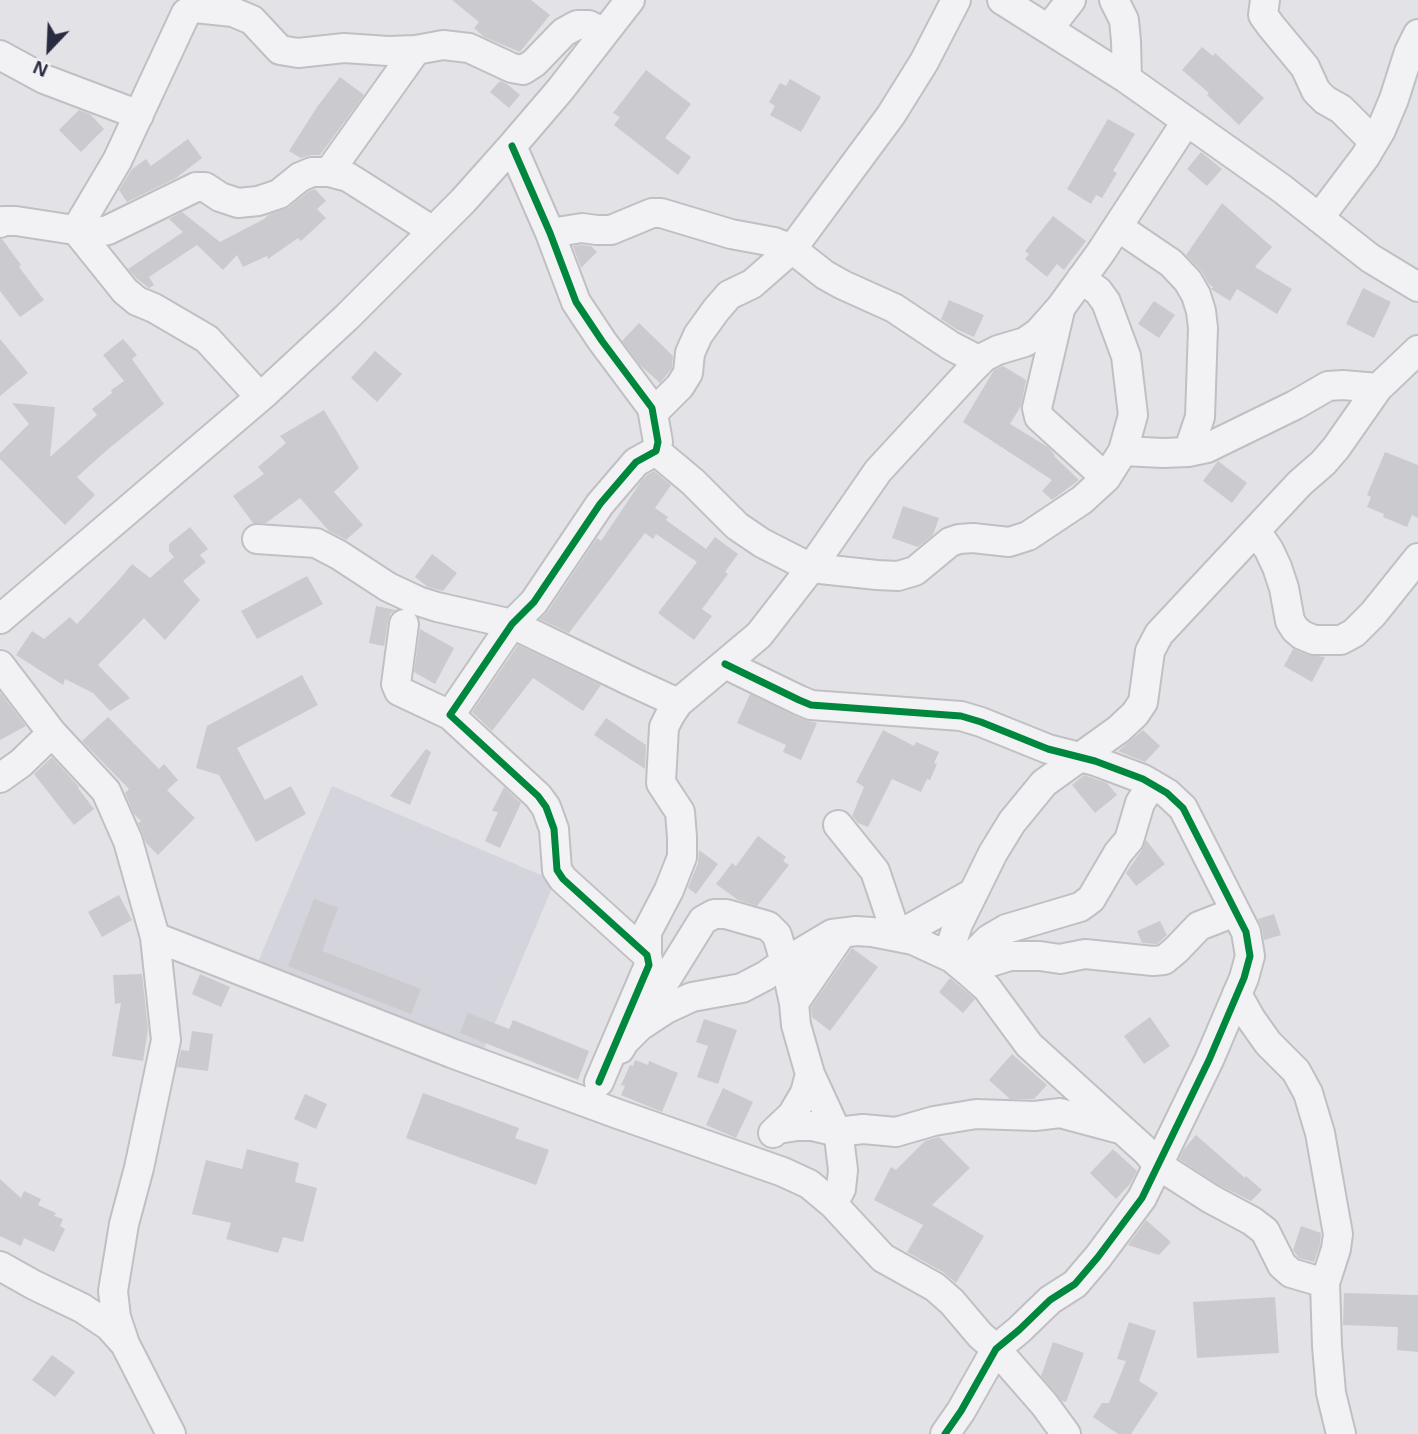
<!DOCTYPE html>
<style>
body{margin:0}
#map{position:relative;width:1418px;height:1434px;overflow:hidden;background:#e3e3e7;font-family:Arial,sans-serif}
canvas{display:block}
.north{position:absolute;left:14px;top:14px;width:70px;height:70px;-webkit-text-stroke:5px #f0f1f7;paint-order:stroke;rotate:203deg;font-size:19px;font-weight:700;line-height:28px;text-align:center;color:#292c40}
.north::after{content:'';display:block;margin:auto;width:24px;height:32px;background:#292c40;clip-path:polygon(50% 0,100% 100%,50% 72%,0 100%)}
</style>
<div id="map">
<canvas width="1418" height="1434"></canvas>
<div class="north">N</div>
</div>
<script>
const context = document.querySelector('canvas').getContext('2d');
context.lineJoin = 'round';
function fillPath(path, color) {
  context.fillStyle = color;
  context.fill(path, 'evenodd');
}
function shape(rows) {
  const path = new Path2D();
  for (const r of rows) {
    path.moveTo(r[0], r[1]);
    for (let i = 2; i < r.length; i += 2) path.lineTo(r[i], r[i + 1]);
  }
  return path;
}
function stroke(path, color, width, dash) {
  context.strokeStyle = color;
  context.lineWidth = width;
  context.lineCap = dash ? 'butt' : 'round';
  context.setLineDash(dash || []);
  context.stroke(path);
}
fillPath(shape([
 [332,786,555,881,481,1056,258,962]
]), '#d3d4dc');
fillPath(shape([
 [452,0,531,0,550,15,520,52,484,37,474,28,479,22],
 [1202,47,1213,56,1215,53,1264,98,1239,125,1207,95,1209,93,1182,70],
 [646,70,691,104,665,138,691,157,678,175,614,125,620,117,613,113],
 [340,77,364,95,320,155,311,155,301,158,289,151,317,107],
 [790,79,821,97,801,132,770,115,775,106,769,102,780,83,786,86],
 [500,81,507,84,520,95,509,108,490,92],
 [79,110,90,114,104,129,81,152,59,130],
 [1108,119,1135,134,1113,171,1117,173,1102,198,1096,195,1091,204,1067,189],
 [188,139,202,158,176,178,127,202,119,190,132,169,146,159,151,166],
 [1201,152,1222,169,1207,186,1187,169],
 [315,189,326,201,317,209,326,218,301,241,298,238,268,259,267,256,243,267,237,255,223,270,197,245,149,277,154,285,149,288,137,279,128,269,183,232,169,219,182,212,220,242,264,219,268,215,289,207,309,191],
 [1222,203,1272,247,1255,267,1292,289,1277,314,1237,289,1230,301,1211,289,1213,287,1209,284,1202,272,1186,255],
 [1053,216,1086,241,1064,270,1057,264,1047,277,1025,259,1029,254,1025,251],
 [0,239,2,239,21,265,19,267,44,300,20,317,0,291],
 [582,245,591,246,597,252,581,268,573,246],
 [1363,288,1391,302,1374,338,1346,324],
 [949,300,984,315,974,337,956,329,941,319],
 [1154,301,1175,315,1159,338,1138,324],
 [639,323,673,356,672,368,660,383,640,365,622,341],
 [0,339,28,373,0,396],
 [123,339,137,355,132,359,164,404,107,450,77,477,95,495,65,525,0,459,0,453,29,424,12,403,55,407,50,457,97,415,92,409,112,393,111,390,124,381,103,355],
 [375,351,402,374,377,402,351,378],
 [1003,366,1026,380,1021,406,1010,424,1048,447,1055,455,1054,456,1079,480,1052,500,1042,491,1052,480,963,422,994,370],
 [324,410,359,468,334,492,363,525,346,540,329,531,300,498,266,523,253,523,233,496,264,474,258,467,286,443,280,436],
 [1385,452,1418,465,1418,518,1412,515,1407,527,1383,517,1384,514,1367,507,1371,497,1367,495],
 [1218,461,1247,483,1232,503,1203,481],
 [654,471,671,485,655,508,668,517,666,520,706,549,715,537,738,554,725,572,728,574,702,609,712,616,694,640,658,613,697,562,656,534,653,539,645,533,569,633,540,619,548,611,597,538,601,541,642,480,647,475],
 [903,506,939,518,933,535,918,547,892,538],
 [190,527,208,549,200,555,206,562,183,581,200,600,165,640,144,618,98,665,130,698,110,711,93,693,65,679,63,685,16,655,32,631,44,639,70,617,77,624,117,582,132,564,150,578,174,557,169,551,169,544],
 [432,554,457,573,443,591,428,587,415,577],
 [307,576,323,604,257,639,241,611],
 [376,606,396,610,390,614,388,621,384,646,369,643],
 [420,629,454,648,435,684,414,672],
 [518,645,601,685,583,711,533,678,492,731,472,712],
 [1293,649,1308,655,1325,657,1312,682,1284,666],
 [302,675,318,705,237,748,265,800,291,786,306,814,256,842,219,775,196,768,207,726],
 [0,692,26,726,0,740],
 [750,694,793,715,805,720,817,723,801,760,783,752,786,745,737,723],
 [108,717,159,769,164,764,178,780,167,790,195,818,158,855,146,843,138,823,141,821,134,814,125,793,129,789,82,741],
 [606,718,646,745,645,769,594,735],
 [883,730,914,746,916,742,939,752,934,763,937,764,930,780,927,779,921,792,892,779,868,827,858,823,852,816,864,787,856,782],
 [1143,730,1160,746,1145,762,1118,751],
 [426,749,431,752,410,805,390,796],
 [52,757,79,787,78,788,94,809,74,825,34,774],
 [1084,775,1107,783,1117,795,1095,813,1072,785],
 [504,787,521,803,500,848,485,841,498,812,492,811],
 [758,836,786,857,783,861,789,865,757,906,738,900,716,884,732,863,736,866],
 [1146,840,1165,864,1136,886,1126,873,1142,850],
 [699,850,718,864,696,894,688,888,698,863],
 [119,895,132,920,102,937,88,912],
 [314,899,338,908,322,951,421,989,411,1014,288,966],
 [1274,914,1281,935,1264,940,1262,929,1258,919],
 [1160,921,1167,935,1157,944,1142,943,1137,931],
 [852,948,878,967,830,1031,812,1017,811,1007],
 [142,974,148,1029,143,1061,112,1056,121,1003,115,1004,113,975],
 [200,974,230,987,221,1007,192,994],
 [950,978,975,999,963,1013,939,992],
 [468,1013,509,1029,513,1020,589,1051,578,1080,460,1033],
 [1150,1017,1170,1046,1144,1064,1124,1036],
 [704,1019,737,1030,718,1084,697,1077,708,1046,696,1042],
 [192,1031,213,1034,208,1071,177,1067,181,1050,189,1051],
 [1012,1054,1047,1085,1034,1099,1010,1099,989,1080],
 [635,1060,648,1065,649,1061,678,1073,662,1112,621,1095,625,1086,621,1085,630,1065,633,1066],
 [723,1088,753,1102,736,1138,706,1125],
 [423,1093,519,1128,515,1138,549,1150,536,1185,406,1138],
 [305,1094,327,1104,316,1129,294,1119],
 [1196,1135,1245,1178,1246,1176,1262,1190,1251,1201,1219,1185,1179,1159,1184,1149],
 [939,1137,970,1168,932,1205,984,1236,956,1283,943,1272,907,1252,923,1225,874,1200,891,1167,896,1170,925,1141],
 [247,1149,299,1163,295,1182,317,1188,303,1242,283,1237,278,1253,226,1239,231,1223,192,1214,206,1160,242,1169],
 [1113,1149,1137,1171,1130,1184,1116,1199,1090,1173],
 [0,1179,21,1198,24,1191,41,1199,38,1205,56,1213,54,1216,63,1219,60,1226,65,1229,54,1252,24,1238,21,1246,0,1236],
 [1146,1220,1171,1242,1159,1255,1128,1245],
 [1301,1226,1321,1233,1320,1245,1314,1262,1299,1258,1293,1250],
 [1344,1293,1418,1295,1418,1352,1397,1350,1398,1327,1343,1325],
 [1275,1297,1279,1353,1197,1358,1193,1302],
 [1129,1322,1156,1331,1139,1381,1158,1393,1131,1434,1118,1434,1093,1417,1102,1403,1109,1403,1126,1361,1117,1359],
 [1053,1342,1084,1353,1066,1402,1062,1401,1041,1376],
 [52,1355,75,1372,55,1397,32,1380]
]), '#cacacf');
const minor = shape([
 [1002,0,1127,79,1281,188,1370,258,1418,287],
 [1114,0,1124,20,1126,41,1127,79],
 [1265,0,1263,15,1271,26,1305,67,1316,91,1325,100,1341,109,1374,142],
 [1049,28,1071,0],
 [0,55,44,79,139,115],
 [512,146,550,233,576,302,602,341,652,408,658,442,656,451,636,462,600,504,534,602,512,624,450,715,538,796,546,807,554,829,557,870,563,879,647,955,649,965,599,1082],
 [329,172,416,50],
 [1319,218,1365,157,1381,130,1394,99,1409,52,1418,34],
 [0,223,3,221,16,221,94,233,108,230,196,187,205,187,220,197,238,203,258,201,279,194,300,177,312,172,329,172,348,177,433,231],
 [1118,227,1171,263,1188,281,1196,295,1201,311,1203,328,1200,417,1188,452],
 [550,233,582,228,597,230,611,230,652,213,661,213,731,234,774,242,792,249,825,275,843,285,894,308,951,346,980,361],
 [1060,310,1037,408,1039,417,1106,478],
 [260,397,207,339,154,308,137,301,125,291,76,230,117,161,186,13,195,8,233,12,252,20,280,50,298,53,344,48,388,51,416,50,443,45,469,48,512,68,523,70,534,63,564,32,577,25,589,25,604,33],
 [653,413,680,386,688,373,690,353,698,335,716,310,729,295,752,284,792,249,891,115,924,62,956,0],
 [656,451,693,482,737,526,762,543,811,568,877,575,898,576,915,571,950,542,959,539,973,538,1009,542,1028,536,1082,500,1106,478,1123,451,1133,415,1126,356,1106,302,1098,291,1081,279],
 [1123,451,1163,453,1188,452,1207,448,1295,405,1328,386,1343,385,1378,388],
 [1256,531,1269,550,1277,567,1284,588,1290,621,1295,629,1302,635,1314,640,1341,640,1354,633,1373,614,1418,558],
 [257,539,316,543,339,555,388,587,418,601,437,607,512,624,630,681,678,703],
 [0,619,265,393,347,317,463,201,512,146,560,90,630,0],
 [404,624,396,684,399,691,450,715],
 [725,664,799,700,811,705,961,716,981,722,1048,749,1095,761,1143,779,1167,793,1183,808,1246,932,1250,956,1244,978,1209,1060,1142,1198,1098,1257,1075,1284,1050,1300,1019,1330,996,1349,961,1411,945,1434],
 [0,665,52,733,106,791,128,841,155,937,166,1040,139,1168,124,1224,113,1291,116,1317,125,1344],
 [0,778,21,763,52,733],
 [838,825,875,871,897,936,973,893],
 [155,937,454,1054,618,1114,783,1172,809,1184,833,1204,883,1258,935,1287,952,1302,980,1335,996,1349,1044,1404,1066,1434],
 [647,955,647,932,669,890,682,857,682,837,680,812,661,783,664,727,670,715,678,703,759,635,811,568,878,471,972,369,984,357,998,350,1025,342,1038,333,1061,307,1101,252,1186,122],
 [952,958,952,942,958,924,993,853,1012,822,1044,783,1119,729,1135,714,1143,702,1150,651,1159,634,1300,483,1323,463,1336,448,1378,388,1418,350],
 [965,968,976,952,989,939,1006,929,1080,907,1091,899,1118,853,1129,840,1140,803,1152,784],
 [970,973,987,963,1010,956,1040,956,1060,959,1085,954,1153,961,1164,960,1176,950,1199,926,1235,912],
 [1237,994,1251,1019,1268,1043,1296,1071,1308,1093,1320,1133,1338,1234,1336,1249,1325,1283,1327,1346,1331,1393,1341,1434],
 [642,1022,649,1007,703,920,714,914,726,914,768,926,777,935,785,962,794,1003],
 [620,1049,624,1042,640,1026,666,1009,692,997,742,988,765,976,785,962,832,934,856,931,872,932,913,940,952,958,970,973,987,988,1029,1045,1147,1152,1158,1165,1211,1199,1252,1221,1265,1231,1282,1265,1291,1273,1325,1283],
 [810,1074,839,1137,843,1170,841,1189,833,1204],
 [778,1129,797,1126,812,1126,837,1132,863,1129,896,1132,934,1121,976,1114,1035,1116,1060,1113,1116,1128],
 [773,1133,792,1115,805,1093,810,1074,796,1025,794,1003,842,933],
 [0,1266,34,1285,82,1308,109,1326,125,1344,171,1434]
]);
stroke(minor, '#c0c0c4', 32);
stroke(minor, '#f2f2f4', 28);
stroke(shape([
 [512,146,550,233,576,302,602,341,652,408,658,442,656,451,636,462,600,504,534,602,512,624,450,715,538,796,546,807,554,829,557,870,563,879,647,955,649,965,599,1082],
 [725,664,799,700,811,705,961,716,981,722,1048,749,1095,761,1143,779,1167,793,1183,808,1246,932,1250,956,1244,978,1209,1060,1142,1198,1098,1257,1075,1284,1050,1300,1019,1330,996,1349,961,1411,945,1434]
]), '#00873e', 7);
</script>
